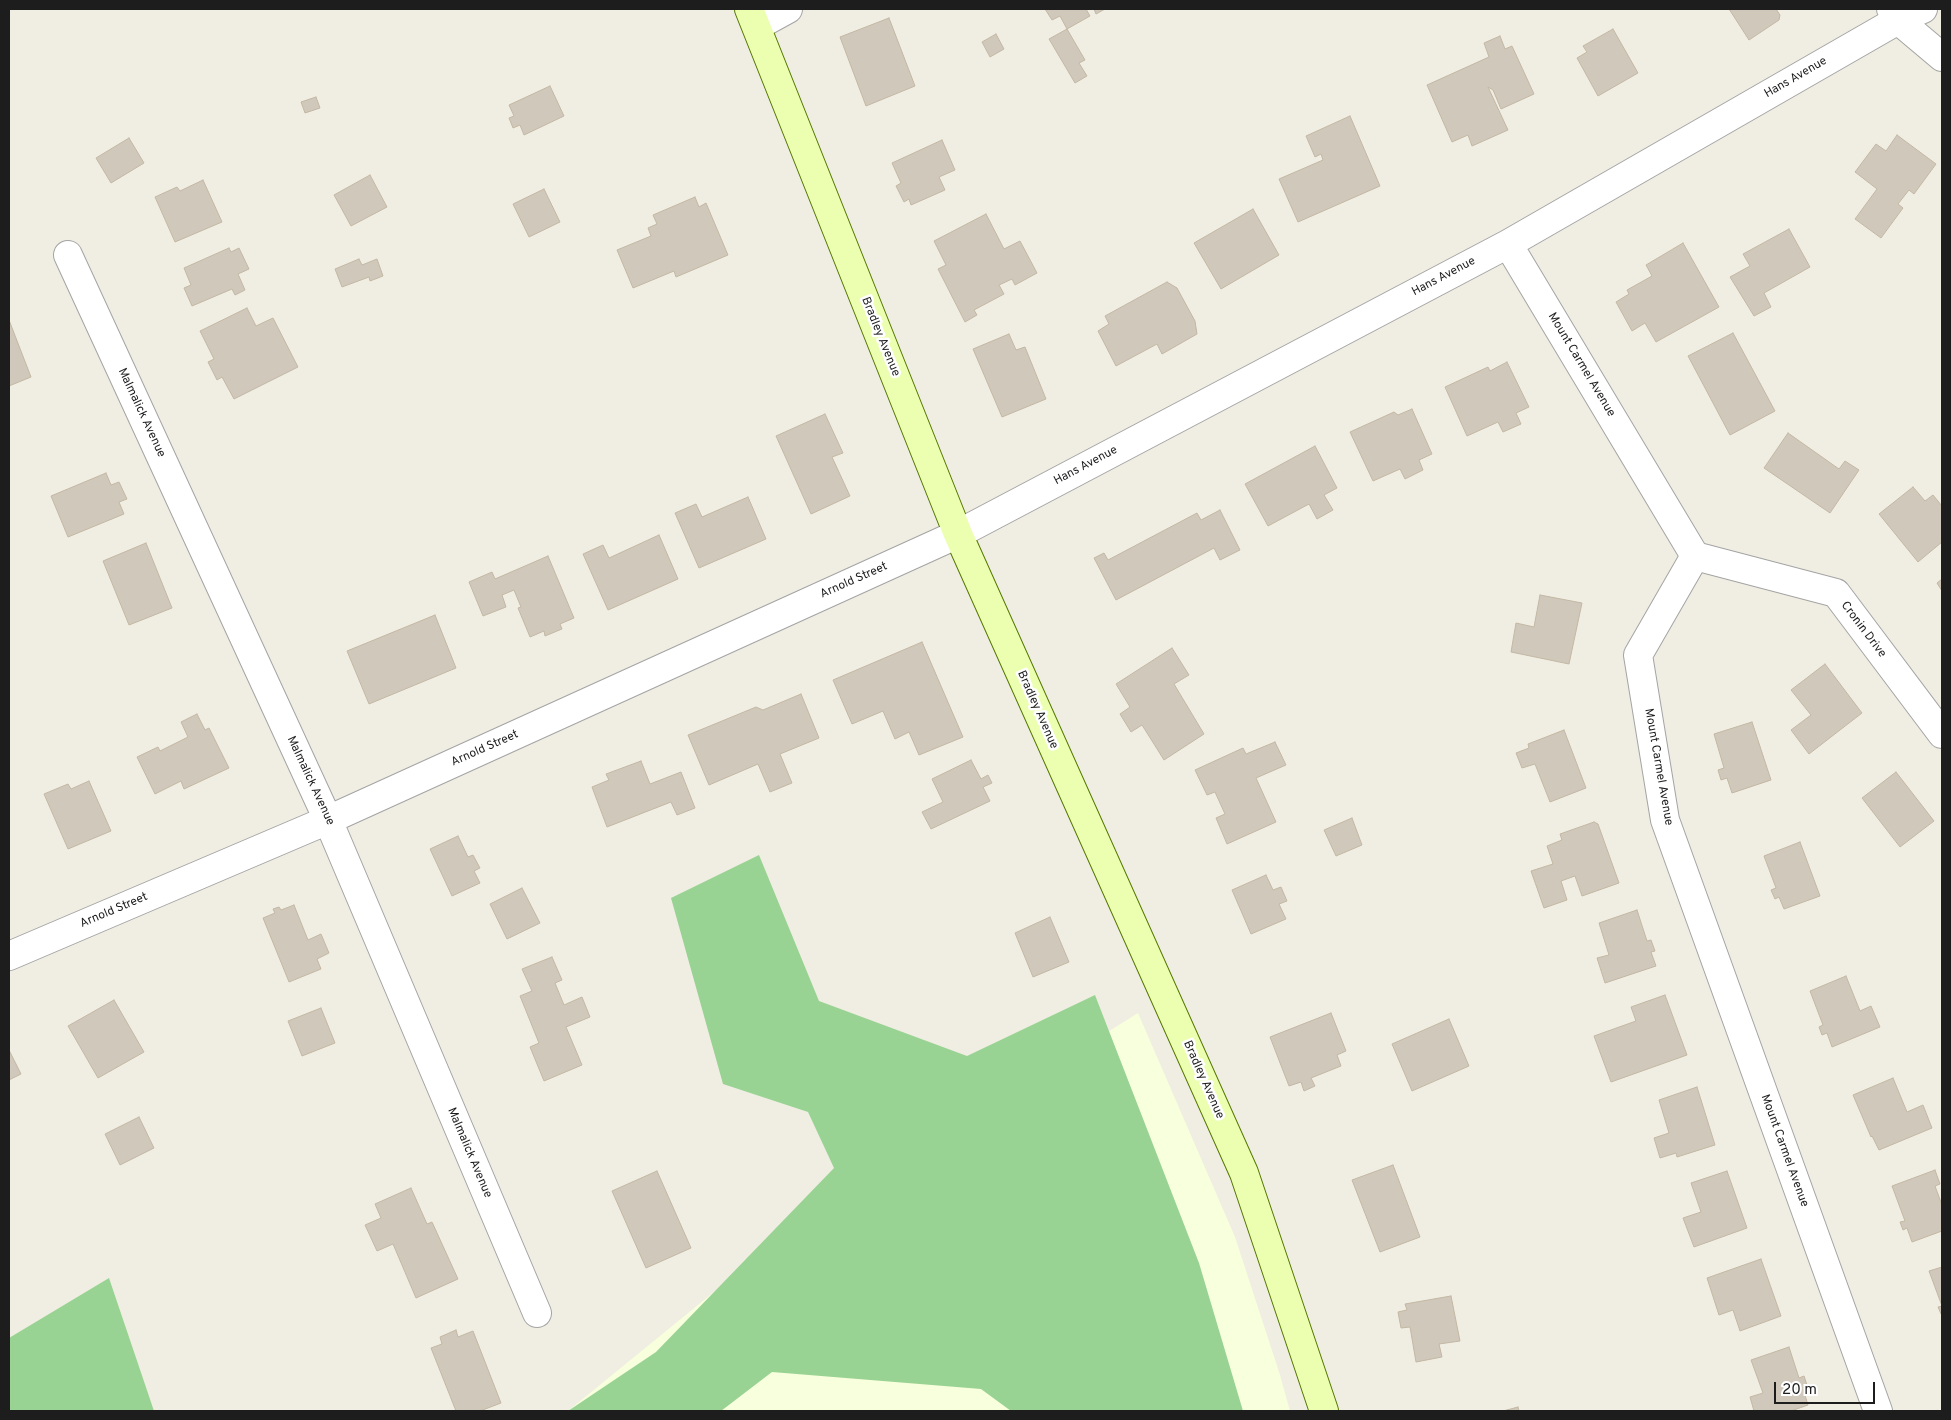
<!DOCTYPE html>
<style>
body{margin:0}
#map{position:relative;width:1951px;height:1420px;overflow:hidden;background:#f0eee2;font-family:Overpass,sans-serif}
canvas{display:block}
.frame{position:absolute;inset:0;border:10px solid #1d1d1d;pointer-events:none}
.scale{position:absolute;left:1774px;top:1382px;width:101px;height:22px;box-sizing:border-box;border:2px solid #1d1d1d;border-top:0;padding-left:6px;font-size:15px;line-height:18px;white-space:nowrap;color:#1d1d1d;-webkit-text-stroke:4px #fff;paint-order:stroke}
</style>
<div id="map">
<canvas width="1951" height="1420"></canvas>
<div class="frame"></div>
<div class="scale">20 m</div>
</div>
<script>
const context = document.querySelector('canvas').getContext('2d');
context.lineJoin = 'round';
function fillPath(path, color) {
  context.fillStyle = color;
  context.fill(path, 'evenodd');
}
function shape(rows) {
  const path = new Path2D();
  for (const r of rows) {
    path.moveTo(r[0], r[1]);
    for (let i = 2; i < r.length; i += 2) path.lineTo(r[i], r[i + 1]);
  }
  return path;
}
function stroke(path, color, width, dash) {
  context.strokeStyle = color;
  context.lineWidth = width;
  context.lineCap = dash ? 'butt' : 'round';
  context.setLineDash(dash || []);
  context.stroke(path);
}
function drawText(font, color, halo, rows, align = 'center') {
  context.font = font + ' Overpass,sans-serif';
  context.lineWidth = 5;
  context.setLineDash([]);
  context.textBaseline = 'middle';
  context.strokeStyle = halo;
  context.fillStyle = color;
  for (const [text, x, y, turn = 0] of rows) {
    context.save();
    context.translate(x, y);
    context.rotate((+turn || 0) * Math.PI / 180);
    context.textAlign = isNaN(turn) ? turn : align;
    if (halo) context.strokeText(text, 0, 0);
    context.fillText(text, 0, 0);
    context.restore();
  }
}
fillPath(shape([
 [1138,1013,1235,1237,1280,1375,1290,1411,568,1411,785,1234]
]), '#f8ffdc');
fillPath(shape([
 [759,855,819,1001,967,1056,1095,995,1199,1263,1243,1411,1011,1411,981,1389,772,1372,721,1411,568,1411,656,1352,834,1168,808,1112,723,1084,671,898],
 [109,1278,154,1411,9,1411,9,1338]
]), '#99d393');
const building = shape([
 [1045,9,1086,9,1090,16,1067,29,1060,16,1052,20,1045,9],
 [1094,9,1105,9,1096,14,1094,9],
 [1729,9,1776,9,1780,15,1779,20,1749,40,1729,9],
 [889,18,915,86,866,106,840,37,889,18],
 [1067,29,1085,60,1079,63,1087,76,1075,83,1049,39,1067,29],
 [1613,29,1638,73,1598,96,1577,58,1587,52,1583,46,1613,29],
 [996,34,1004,49,990,57,982,42,996,34],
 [1500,36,1505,49,1512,46,1534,94,1501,109,1493,90,1488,87,1508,130,1472,146,1468,135,1452,142,1427,85,1489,57,1484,43,1500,36],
 [550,86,564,116,524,135,520,125,513,128,509,118,514,116,509,105,550,86],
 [316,97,320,108,305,113,301,102,316,97],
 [1350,116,1380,186,1298,222,1279,179,1323,160,1321,154,1315,157,1306,136,1350,116],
 [1897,135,1936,164,1914,194,1909,190,1898,204,1903,208,1881,238,1855,219,1877,189,1855,172,1876,144,1886,151,1897,135],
 [129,138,144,163,111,183,96,158,129,138],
 [942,140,955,170,939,177,945,190,911,205,909,199,904,202,896,186,901,183,892,163,942,140],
 [370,175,387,207,351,226,334,195,370,175],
 [203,180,222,222,175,242,155,197,177,187,180,191,203,180],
 [544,189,560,222,529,237,513,204,544,189],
 [695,197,699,207,706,203,728,255,676,277,674,271,633,288,617,250,651,236,648,228,657,224,653,215,695,197],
 [1253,209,1279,255,1221,289,1194,243,1253,209],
 [986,214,1004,249,1020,241,1037,273,1015,285,1012,279,999,285,1004,294,974,310,977,315,965,322,938,269,946,265,934,241,986,214],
 [1789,229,1810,267,1764,293,1771,307,1754,316,1730,277,1750,266,1743,254,1789,229],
 [1683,243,1719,307,1656,342,1645,323,1632,331,1616,302,1629,294,1627,290,1652,276,1646,265,1683,243],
 [229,248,231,252,239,248,249,269,238,274,245,290,235,295,232,289,192,306,184,288,191,285,184,268,229,248],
 [359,259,362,265,377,259,383,276,370,281,369,277,342,287,335,269,359,259],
 [1167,282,1177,288,1195,321,1197,334,1162,354,1157,344,1116,366,1098,331,1109,324,1105,316,1167,282],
 [247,308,256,326,273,318,298,367,234,399,222,377,217,380,208,362,214,359,200,331,247,308],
 [9,320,31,377,9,386,9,320],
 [1733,333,1775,411,1730,435,1688,356,1733,333],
 [1009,334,1016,350,1025,347,1046,399,1002,417,973,349,1009,334],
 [1507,362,1529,407,1516,413,1521,424,1503,432,1498,422,1467,436,1445,387,1488,367,1490,371,1507,362],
 [1412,409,1432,454,1419,460,1423,470,1405,479,1400,469,1373,481,1350,432,1394,412,1398,415,1412,409],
 [825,414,843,453,832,457,850,496,811,514,776,436,825,414],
 [1788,433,1839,469,1845,461,1859,470,1830,513,1764,468,1788,433],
 [1315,446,1337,488,1324,495,1333,510,1317,519,1309,504,1268,526,1245,484,1315,446],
 [106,473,111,485,119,482,127,499,119,502,124,514,68,537,51,496,106,473],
 [1913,487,1925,501,1933,495,1942,506,1942,542,1918,562,1879,514,1913,487],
 [748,497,766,539,699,568,675,513,696,504,702,517,748,497],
 [1220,510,1240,550,1220,560,1214,548,1116,600,1094,558,1104,553,1108,560,1197,513,1201,520,1220,510],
 [659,535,678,579,608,610,583,554,603,545,609,558,659,535],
 [146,543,172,608,129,625,103,561,146,543],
 [548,556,574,618,560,624,562,629,545,636,544,631,530,637,518,608,521,607,514,590,502,595,506,607,483,616,469,582,492,572,495,579,548,556],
 [1942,579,1942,591,1937,583,1942,579],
 [1540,595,1582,603,1569,664,1511,652,1516,623,1534,627,1540,595],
 [435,615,456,668,369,704,347,651,435,615],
 [922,642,963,737,919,755,909,732,895,739,883,711,852,724,833,680,922,642],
 [1172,648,1189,675,1174,684,1204,734,1164,760,1142,725,1131,732,1120,714,1130,707,1116,684,1172,648],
 [1825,664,1862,713,1809,754,1791,730,1811,715,1791,690,1825,664],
 [801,694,819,738,780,754,792,783,770,792,758,764,709,785,688,735,756,707,763,710,801,694],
 [197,714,205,730,209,728,229,768,184,789,181,781,155,794,137,757,158,747,160,751,188,737,181,722,197,714],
 [1752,722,1771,780,1732,793,1727,778,1721,780,1718,770,1724,768,1714,734,1752,722],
 [1564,730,1586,788,1550,802,1535,764,1522,768,1516,753,1529,748,1528,744,1564,730],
 [1275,742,1286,765,1256,778,1276,822,1227,844,1216,818,1225,814,1215,792,1207,795,1195,770,1243,748,1246,754,1275,742],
 [971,760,981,779,988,775,992,783,983,787,990,801,931,829,922,812,943,802,932,779,971,760],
 [641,761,650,784,681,772,695,808,677,815,671,802,607,827,592,787,609,780,606,774,641,761],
 [1896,772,1934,821,1900,847,1862,798,1896,772],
 [89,781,111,831,68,849,44,794,68,784,71,789,89,781],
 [1352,818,1362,845,1336,856,1324,830,1352,818],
 [1594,822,1598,824,1619,883,1582,896,1575,876,1561,881,1567,900,1544,908,1531,871,1553,864,1547,846,1562,840,1560,834,1594,822],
 [458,836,468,857,473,855,480,868,474,871,480,883,452,896,430,849,458,836],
 [1800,842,1820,896,1784,909,1779,897,1775,899,1771,890,1776,888,1764,856,1800,842],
 [1266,875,1273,890,1281,887,1287,901,1279,904,1286,919,1251,934,1232,890,1266,875],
 [522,888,540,923,507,939,490,904,522,888],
 [294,905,308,940,321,934,329,953,317,959,321,969,289,982,263,918,275,913,273,909,279,907,281,910,294,905],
 [1637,910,1647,941,1651,940,1655,951,1651,952,1656,966,1605,983,1597,958,1609,955,1599,923,1637,910],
 [1050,917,1069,962,1033,977,1015,933,1050,917],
 [552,957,562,980,555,983,564,1005,582,997,590,1017,566,1027,582,1065,544,1081,530,1047,539,1043,520,996,532,991,522,969,552,957],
 [1846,976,1860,1011,1871,1006,1880,1027,1832,1047,1827,1033,1822,1035,1819,1027,1823,1025,1810,991,1846,976],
 [1665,995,1687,1055,1611,1082,1594,1036,1636,1021,1631,1007,1665,995],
 [114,1000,144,1052,98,1078,68,1026,114,1000],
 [321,1008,335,1043,302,1056,288,1021,321,1008],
 [1331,1013,1346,1051,1337,1055,1341,1066,1311,1078,1315,1086,1304,1091,1301,1082,1289,1086,1270,1037,1331,1013],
 [1449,1019,1469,1066,1412,1091,1392,1044,1449,1019],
 [9,1050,21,1074,9,1080,9,1050],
 [1893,1078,1907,1112,1923,1105,1932,1128,1879,1150,1872,1136,1871,1137,1853,1095,1893,1078],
 [1697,1087,1715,1145,1677,1157,1676,1153,1660,1158,1654,1138,1669,1133,1659,1100,1697,1087],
 [139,1117,154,1148,120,1165,105,1134,139,1117],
 [1393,1165,1420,1237,1380,1252,1352,1180,1393,1165],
 [1935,1170,1940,1184,1935,1186,1942,1205,1942,1231,1912,1242,1907,1228,1903,1230,1900,1222,1905,1221,1892,1186,1935,1170],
 [657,1171,691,1248,646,1268,612,1191,657,1171],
 [1727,1171,1747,1228,1694,1247,1683,1218,1701,1212,1691,1183,1727,1171],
 [411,1188,427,1224,432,1222,458,1279,416,1298,393,1244,377,1251,365,1225,381,1218,375,1204,411,1188],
 [1761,1259,1781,1316,1740,1331,1733,1310,1719,1315,1707,1278,1761,1259],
 [1942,1267,1942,1314,1941,1314,1938,1307,1942,1306,1929,1271,1942,1267],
 [1451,1296,1460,1341,1439,1344,1442,1357,1416,1362,1410,1327,1401,1328,1398,1312,1407,1310,1405,1304,1451,1296],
 [456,1330,458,1337,473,1331,501,1403,480,1411,456,1411,431,1348,442,1344,440,1337,456,1330],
 [1789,1347,1799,1378,1804,1376,1808,1388,1803,1389,1808,1405,1791,1411,1754,1411,1750,1397,1763,1393,1751,1360,1789,1347],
 [1518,1407,1519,1411,1503,1411,1518,1407]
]);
fillPath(building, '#d0c8bb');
stroke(building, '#c3b7a3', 1);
const street = shape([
 [1891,9,1898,20,1942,57],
 [757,26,788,9],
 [1508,244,1695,556,1638,655,1665,820,1878,1411],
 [68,255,328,820,537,1313],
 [1695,556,1836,593,1942,734],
 [9,956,328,820,958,534,1508,244,1898,20,1923,9]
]);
const secondary = shape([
 [749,9,958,534,1244,1173,1324,1411]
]);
stroke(street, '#a4a4a4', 30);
stroke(secondary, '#547900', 30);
stroke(street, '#fff', 28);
stroke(secondary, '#ecffb1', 28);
drawText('12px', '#1d1d1d', '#fff', [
 ["Hans Avenue",1796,78,-30],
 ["Hans Avenue",1444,277,-28],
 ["Bradley Avenue",880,337,68],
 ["Mount Carmel Avenue",1581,365,59],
 ["Malmalick Avenue",141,413,65],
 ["Hans Avenue",1086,466,-28],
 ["Arnold Street",854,581,-24],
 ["Cronin Drive",1863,630,53],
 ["Bradley Avenue",1037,710,66],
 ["Arnold Street",485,749,-24],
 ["Mount Carmel Avenue",1658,767,80],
 ["Malmalick Avenue",310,781,65],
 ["Arnold Street",114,911,-23],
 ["Bradley Avenue",1203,1080,66],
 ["Mount Carmel Avenue",1784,1151,70],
 ["Malmalick Avenue",469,1153,67]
]);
</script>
